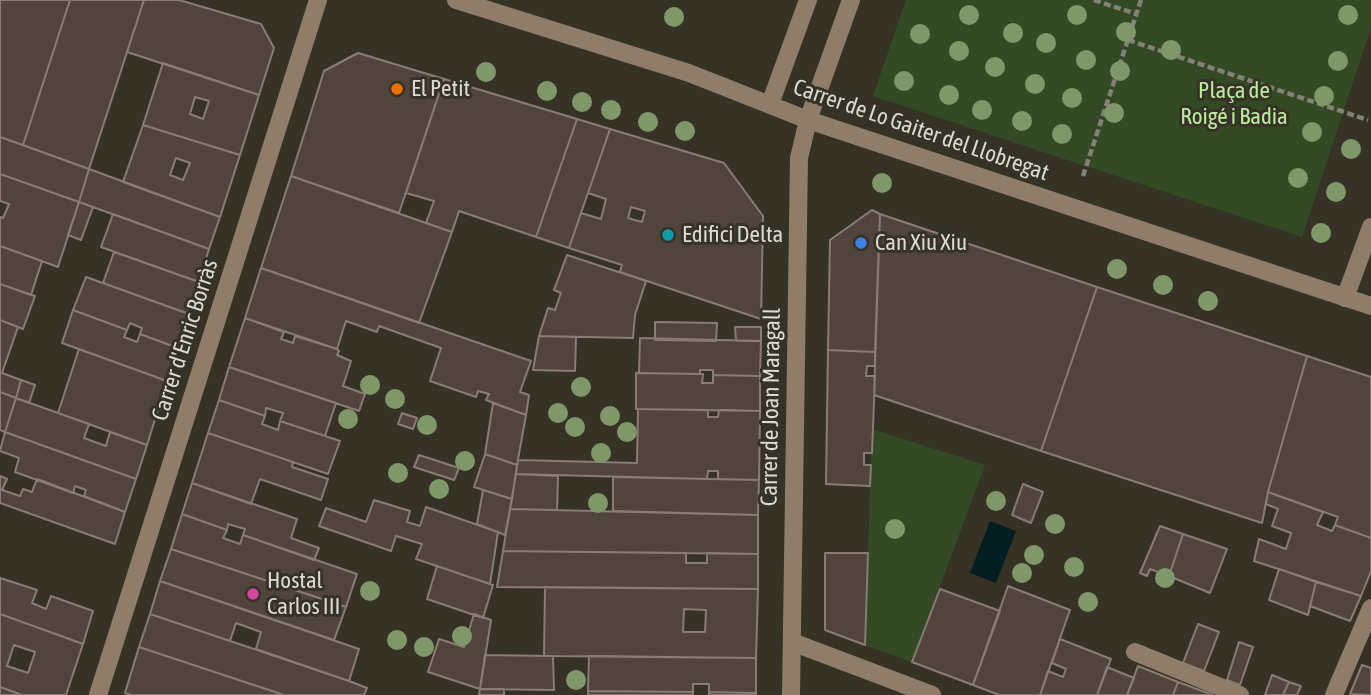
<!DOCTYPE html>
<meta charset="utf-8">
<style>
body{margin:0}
canvas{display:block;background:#363226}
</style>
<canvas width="1371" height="695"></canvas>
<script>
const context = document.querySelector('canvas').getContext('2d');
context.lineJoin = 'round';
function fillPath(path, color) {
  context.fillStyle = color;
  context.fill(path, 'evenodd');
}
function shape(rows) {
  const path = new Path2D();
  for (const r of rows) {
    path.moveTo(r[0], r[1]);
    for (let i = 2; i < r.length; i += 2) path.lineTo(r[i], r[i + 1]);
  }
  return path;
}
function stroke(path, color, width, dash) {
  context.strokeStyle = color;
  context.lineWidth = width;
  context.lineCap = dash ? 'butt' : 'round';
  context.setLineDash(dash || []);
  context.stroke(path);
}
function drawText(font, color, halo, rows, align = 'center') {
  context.font = font + ' "Asap Condensed",sans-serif';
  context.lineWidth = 6;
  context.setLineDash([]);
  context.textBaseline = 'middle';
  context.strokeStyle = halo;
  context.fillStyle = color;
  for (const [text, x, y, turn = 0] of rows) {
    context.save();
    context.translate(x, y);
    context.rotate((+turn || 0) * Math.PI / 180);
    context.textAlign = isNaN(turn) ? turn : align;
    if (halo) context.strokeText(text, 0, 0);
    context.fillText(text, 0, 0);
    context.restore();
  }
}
fillPath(shape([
 [906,0,1371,0,1371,28,1302,237,873,96],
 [872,429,985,465,912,662,865,645]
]), '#344a25');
fillPath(shape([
 [990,521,1016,531,996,583,970,573]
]), '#041e21');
const building = shape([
 [0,0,70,0,23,145,0,137,0,0],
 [70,0,144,0,89,169,23,145,70,0],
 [144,0,179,0,261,24,274,48,259,95,127,52,144,0],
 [358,53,444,79,399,213,291,176,324,71,358,53],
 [163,63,259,95,240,155,143,125,163,63],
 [195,97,209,101,203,119,190,114,195,97],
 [444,79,577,119,536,237,459,211,452,232,426,223,434,201,406,193,444,79],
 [577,119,610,129,569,248,536,237,577,119],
 [143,125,240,155,220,217,123,182,143,125],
 [176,158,190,163,183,180,170,175,176,158],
 [610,129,724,163,763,216,761,319,620,272,622,265,569,248,581,213,601,219,606,199,588,193,610,129],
 [631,207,645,211,642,222,628,218,631,207],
 [0,137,89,169,79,202,0,174,0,137],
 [89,169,220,217,209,249,79,202,89,169],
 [0,174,79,202,58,267,0,246,0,217,3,218,9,204,0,201,0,174],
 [291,176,452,232,419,323,261,268,291,176],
 [79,202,93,207,81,240,68,235,79,202],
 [872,210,880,214,875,352,828,350,830,240,872,210],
 [113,214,209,249,199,282,101,247,113,214],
 [880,214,1097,287,1041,451,874,395,880,214],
 [0,246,42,261,31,295,0,284,0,246],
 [114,252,199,282,189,314,103,283,114,252],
 [567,255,646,281,635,315,633,338,539,336,548,308,555,310,561,293,554,290,567,255],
 [261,268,531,361,520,392,529,395,526,415,486,400,489,394,478,391,476,397,430,381,441,348,379,326,377,332,346,321,337,349,245,318,261,268],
 [86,277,189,314,178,348,140,334,142,328,130,323,127,330,73,310,86,277],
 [0,284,35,296,23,329,0,320,0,284],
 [1097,287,1307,356,1268,492,1262,523,1041,451,1097,287],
 [73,310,127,330,124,337,137,342,140,334,178,348,167,381,62,343,73,310],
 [245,318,284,332,281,339,293,343,295,336,337,349,339,351,337,355,351,361,343,386,365,394,359,411,229,367,245,318],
 [0,320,18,327,2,373,21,380,16,398,0,392,0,320],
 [655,322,717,323,716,341,655,340,655,322],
 [735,327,761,327,761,341,736,341,735,327],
 [539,336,576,337,575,371,533,370,539,336],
 [640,338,761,341,760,376,713,375,713,370,700,370,700,374,639,373,640,338],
 [79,349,167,381,147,445,58,413,79,349],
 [828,350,875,352,875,366,867,366,866,376,875,376,872,453,864,453,864,465,871,465,870,486,826,484,828,350],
 [1307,356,1371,377,1371,538,1335,525,1338,517,1268,492,1307,356],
 [229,367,336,403,325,436,280,421,283,413,266,408,265,416,219,400,229,367],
 [636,373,703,374,702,383,713,383,713,375,760,376,760,411,636,409,636,373],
 [21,380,35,385,29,403,16,398,21,380],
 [0,392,16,398,5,432,0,430,0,392],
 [16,398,89,424,84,438,106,446,110,432,147,445,136,479,5,432,16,398],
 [219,400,265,416,262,424,278,430,280,421,340,441,328,474,208,433,219,400],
 [493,403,526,415,517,465,485,454,493,403],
 [638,409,708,410,708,417,718,417,719,410,760,411,759,480,718,479,718,471,708,471,707,479,516,474,518,460,637,463,638,409],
 [402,413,417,418,413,429,398,424,402,413],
 [5,432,136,479,125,512,84,496,86,490,75,486,73,493,15,472,19,458,0,451,5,432],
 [208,433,293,462,292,467,328,479,321,500,260,479,251,504,192,483,208,433],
 [485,454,517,465,512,499,474,487,485,454],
 [419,455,459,468,454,480,414,467,419,455],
 [516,474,558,476,557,510,510,509,516,474],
 [0,476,7,479,2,490,20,496,23,489,32,492,37,479,125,512,115,544,0,503,0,476],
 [613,477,759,480,758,515,613,511,613,477],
 [192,483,297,519,291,538,319,548,314,560,243,535,245,529,228,524,227,530,182,514,192,483],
 [1023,484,1043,492,1031,523,1012,515,1023,484],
 [483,490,512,499,505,535,477,524,483,490],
 [1268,492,1323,512,1317,525,1332,531,1335,525,1371,538,1371,571,1361,596,1254,561,1259,539,1286,549,1291,533,1272,526,1278,509,1266,504,1268,492],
 [374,500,410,511,407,522,420,526,426,507,498,532,490,584,416,559,422,544,396,536,391,551,319,526,326,508,366,522,374,500],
 [510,509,758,515,758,554,503,551,510,509],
 [182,514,227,530,223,538,240,544,243,535,357,574,346,607,171,549,182,514],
 [1160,526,1183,534,1169,576,1150,569,1147,576,1140,573,1160,526],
 [1183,534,1227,549,1210,593,1169,576,1183,534],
 [171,549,346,607,334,640,160,581,171,549],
 [503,551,686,553,686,563,707,563,707,553,758,554,758,589,497,587,503,551],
 [825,553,868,553,865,645,825,630,825,553],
 [437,566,493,585,483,618,427,599,437,566],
 [1279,569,1316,582,1308,615,1269,600,1279,569],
 [0,578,37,590,32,603,46,609,51,596,93,611,83,644,0,614,0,578],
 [160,581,359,649,349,681,256,649,261,632,236,623,230,641,150,614,160,581],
 [1316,582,1361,596,1350,621,1310,606,1316,582],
 [1008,586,1070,610,1040,695,999,695,973,685,1008,586],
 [545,587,758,589,756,658,544,656,545,587],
 [684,609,706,610,705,632,683,632,684,609],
 [940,589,1000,611,973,685,912,662,940,589],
 [0,614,83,644,66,695,22,695,0,687,0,614],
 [14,645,35,652,28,673,7,666,14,645],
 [150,614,349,681,367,688,364,695,284,695,139,647,150,614],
 [474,614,491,620,480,689,428,672,439,639,464,647,474,614],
 [1198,624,1219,632,1204,671,1183,663,1198,624],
 [1060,639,1111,659,1097,695,1040,695,1048,671,1063,677,1066,669,1052,663,1060,639],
 [1239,642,1253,647,1240,685,1227,680,1239,642],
 [139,647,284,695,131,695,125,693,139,647],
 [485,655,553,656,554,690,480,689,485,655],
 [589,656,756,658,756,693,709,692,709,684,693,684,693,692,588,691,589,656],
 [1362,665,1371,668,1371,695,1350,694,1362,665],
 [1138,666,1178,682,1173,695,1127,695,1138,666],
 [1107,667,1134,678,1127,695,1097,695,1107,667],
 [1272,675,1289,682,1283,695,1265,695,1272,675],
 [1178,682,1213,695,1173,695,1178,682],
 [1289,682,1301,686,1297,695,1283,695,1289,682],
 [0,687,22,695,0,695,0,687],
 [480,689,504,689,504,695,479,695,480,689],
 [588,691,693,692,693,695,588,695,588,691],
 [709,692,756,693,756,695,709,695,709,692]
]);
fillPath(building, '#51443d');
stroke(building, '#8a7c75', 2);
stroke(shape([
 [1094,0,1136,14],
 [1128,40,1368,120],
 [1083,176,1141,0]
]), '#848177', 4.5, [7, 3.5]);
stroke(shape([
 [456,0,689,73,808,120,1371,306],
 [770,104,808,0],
 [1345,298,1371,227],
 [792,642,932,695],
 [1135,652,1240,695],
 [98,695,318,0],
 [791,695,799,158,808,120,851,0],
 [1334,695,1371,608]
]), '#8f7d69', 18);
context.fillStyle = '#809869';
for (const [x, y] of [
 [969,15],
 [1077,15],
 [1348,15],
 [674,17],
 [1126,32],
 [1013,33],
 [920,34],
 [1046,43],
 [1171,50],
 [959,51],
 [1086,60],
 [1338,61],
 [995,67],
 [1120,71],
 [486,72],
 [904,81],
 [1035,84],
 [547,91],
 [949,95],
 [1324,96],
 [1072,98],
 [582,102],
 [611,110],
 [982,110],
 [1114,113],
 [1022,121],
 [648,122],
 [685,131],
 [1312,132],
 [1062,134],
 [1351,149],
 [1298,178],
 [882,183],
 [1336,192],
 [1321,233],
 [1117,269],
 [1163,285],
 [1208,301],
 [370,385],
 [581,387],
 [395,399],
 [558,413],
 [610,416],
 [348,419],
 [427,425],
 [575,427],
 [627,432],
 [601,453],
 [465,461],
 [398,473],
 [439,489],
 [996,501],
 [598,503],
 [1055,524],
 [895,529],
 [1034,555],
 [1074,567],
 [1022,573],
 [1165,578],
 [370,591],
 [1088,602],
 [462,636],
 [397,640],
 [424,647],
 [576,680]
]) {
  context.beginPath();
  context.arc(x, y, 10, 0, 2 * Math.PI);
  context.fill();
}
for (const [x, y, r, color] of [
 [397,89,7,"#e8710a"],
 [668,235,7,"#0f9aa8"],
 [861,243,7,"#3f7fe0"],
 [253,594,7,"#d1479c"]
]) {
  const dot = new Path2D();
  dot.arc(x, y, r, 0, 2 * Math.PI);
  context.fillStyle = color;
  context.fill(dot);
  stroke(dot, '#363226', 2.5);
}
drawText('23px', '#dcd9d2', '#363226', [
 ["El Petit",411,89],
 ["Edifici Delta",682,235],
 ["Can Xiu Xiu",875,243],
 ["Hostal",267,581],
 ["Carlos III",267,607]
], 'left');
drawText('23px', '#bceba0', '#363226', [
 ["Plaça de",1234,91],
 ["Roigé i Badia",1234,117]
]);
drawText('23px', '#dcd9d2', '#363226', [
 ["Carrer de Lo Gaiter del Llobregat",921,130,19],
 ["Carrer d'Enric Borràs",185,340,-72],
 ["Carrer de Joan Maragall",771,407,-89]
]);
</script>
